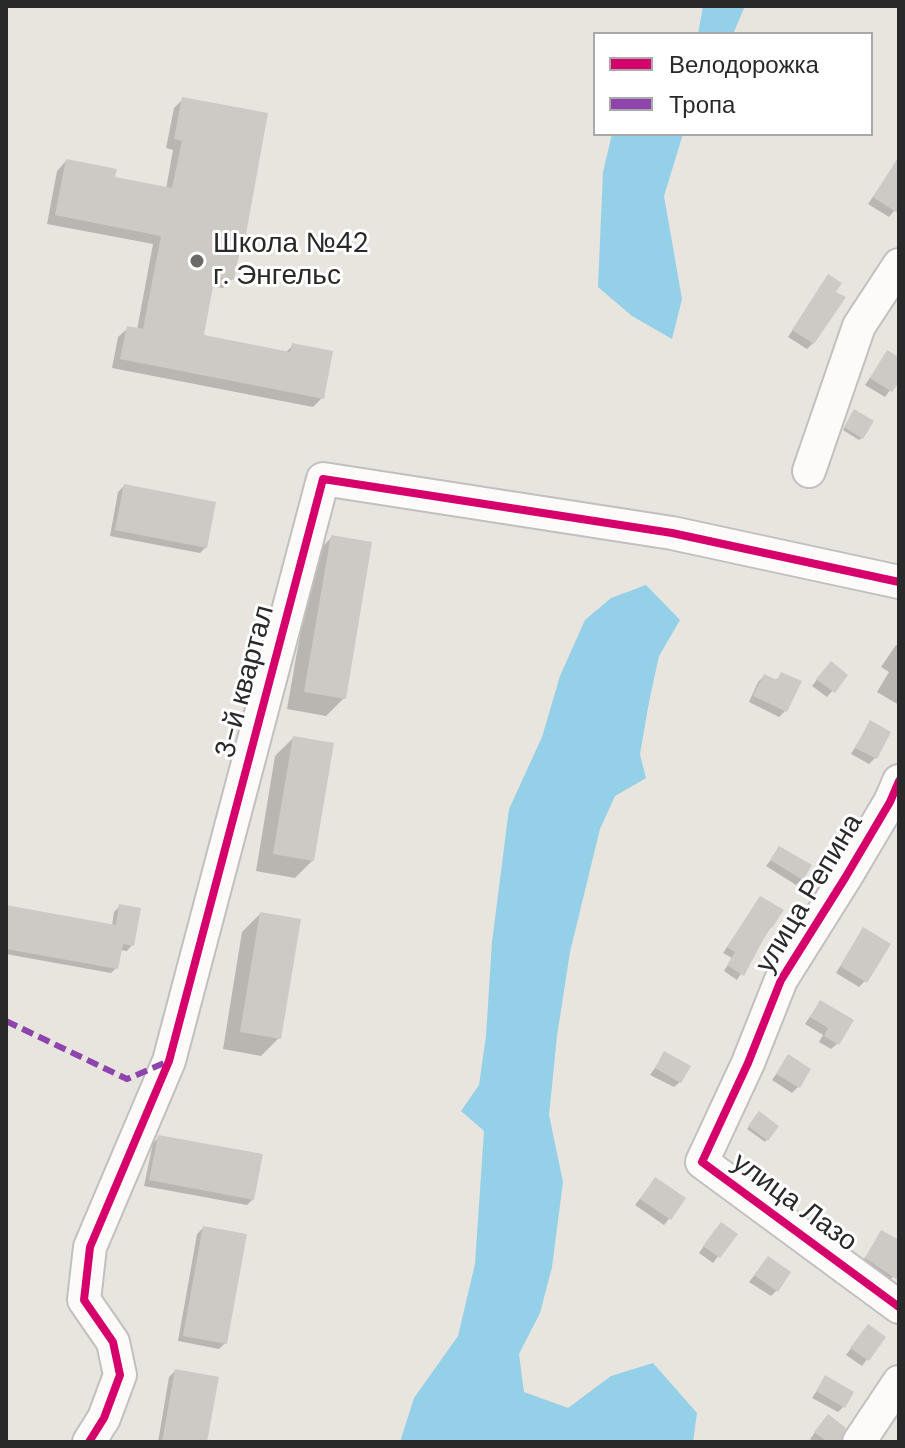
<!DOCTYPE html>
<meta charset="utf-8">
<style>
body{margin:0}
#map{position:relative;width:905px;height:1448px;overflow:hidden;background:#e8e4de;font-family:"DM Sans",sans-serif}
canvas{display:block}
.frame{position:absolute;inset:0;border:8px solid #292929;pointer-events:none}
.legend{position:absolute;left:593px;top:32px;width:280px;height:104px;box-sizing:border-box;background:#fff;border:2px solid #a9a9a9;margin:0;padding:10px 14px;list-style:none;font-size:24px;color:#292929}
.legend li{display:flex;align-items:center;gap:16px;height:40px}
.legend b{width:40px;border:2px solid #a9a9a9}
</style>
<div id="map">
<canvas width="905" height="1448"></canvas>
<div class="frame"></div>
<ul class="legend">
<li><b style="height:10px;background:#d6006c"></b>Велодорожка</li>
<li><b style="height:10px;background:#8e44ad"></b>Тропа</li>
</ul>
</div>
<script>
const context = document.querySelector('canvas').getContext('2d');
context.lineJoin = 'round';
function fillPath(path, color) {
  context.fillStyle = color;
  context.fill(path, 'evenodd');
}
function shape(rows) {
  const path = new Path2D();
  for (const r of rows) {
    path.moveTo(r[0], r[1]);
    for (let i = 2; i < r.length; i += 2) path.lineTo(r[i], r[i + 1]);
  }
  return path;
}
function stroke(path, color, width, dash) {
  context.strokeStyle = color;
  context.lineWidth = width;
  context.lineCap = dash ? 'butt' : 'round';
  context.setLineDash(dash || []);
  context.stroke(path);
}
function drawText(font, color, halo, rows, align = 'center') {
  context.font = font + ' "DM Sans",sans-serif';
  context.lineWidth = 6;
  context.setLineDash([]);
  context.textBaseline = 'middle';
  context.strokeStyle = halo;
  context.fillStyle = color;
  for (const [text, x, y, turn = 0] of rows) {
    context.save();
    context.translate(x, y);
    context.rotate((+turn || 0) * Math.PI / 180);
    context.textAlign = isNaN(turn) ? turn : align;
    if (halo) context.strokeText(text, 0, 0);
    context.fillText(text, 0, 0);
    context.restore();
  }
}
fillPath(shape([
 [703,6,745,6,733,34,698,34],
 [612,134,683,134,664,196,682,299,672,339,632,316,598,287,603,172],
 [646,585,680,620,659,656,649,702,640,754,646,778,615,796,600,829,570,952,557,1036,549,1115,563,1182,552,1267,540,1313,519,1354,524,1392,568,1408,611,1376,653,1363,697,1413,693,1442,400,1442,414,1398,458,1336,475,1264,484,1131,461,1111,479,1085,486,1036,492,942,509,809,542,737,560,676,585,620,611,598]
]), '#94d0e8');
fillPath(shape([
 [183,99,242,244,238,249,232,279,223,288,211,286,201,337,285,353,292,346,322,398,313,407,112,368,118,337,128,328,137,330,153,244,47,224,57,171,66,161,113,179,166,189,173,150,166,148,174,108],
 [893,168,899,171,899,205,889,217,868,204],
 [828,277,813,343,807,349,788,337],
 [888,352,899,359,899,378,885,397,865,385],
 [852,413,862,438,859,440,843,430],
 [124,486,206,547,200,553,110,536,118,492],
 [332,537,344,698,326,716,287,709,314,555],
 [896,645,899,646,899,705,877,692,889,672,881,667],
 [825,669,846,675,827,697,812,686],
 [782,674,785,711,779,717,749,702,758,682,764,676,775,681],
 [870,723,875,758,869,764,851,754],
 [293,738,313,860,295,878,256,871,275,756],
 [780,848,802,879,796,885,766,866],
 [760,898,771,927,737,980,724,971,732,958,723,953],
 [120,906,132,945,127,951,120,950,116,968,111,973,6,954,6,907,112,926,114,912],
 [260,914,279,1038,261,1056,223,1049,242,932],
 [863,930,865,981,859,987,836,973],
 [820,1002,837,1044,831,1049,819,1042,823,1035,805,1024],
 [665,1054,680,1082,674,1087,650,1075],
 [788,1057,798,1087,792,1093,772,1080],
 [757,1116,767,1139,765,1142,747,1129],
 [159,1137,253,1199,247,1205,144,1186,153,1143],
 [655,1179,669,1219,664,1225,635,1205],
 [203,1228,225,1343,219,1349,178,1341,197,1234],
 [715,1230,735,1234,713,1263,699,1253],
 [881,1233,899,1243,899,1269,888,1283,860,1265],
 [768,1258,776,1291,771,1296,749,1282],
 [868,1326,884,1337,862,1366,846,1355],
 [175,1371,205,1442,158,1442,169,1377],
 [825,1378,844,1406,838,1412,812,1398],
 [822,1423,836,1442,814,1442,810,1439]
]), '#0003');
fillPath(shape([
 [182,97,268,113,244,245,241,245,234,280,215,276,204,335,290,352,292,343,333,351,324,399,120,359,127,326,143,329,161,236,55,215,66,159,117,169,115,177,172,188,182,141,174,139],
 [899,156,899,214,873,197],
 [828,274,842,283,836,292,846,297,814,344,792,330],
 [887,350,899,357,899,382,892,392,870,378],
 [854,409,874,421,863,439,844,427],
 [124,484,216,502,207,548,115,530],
 [331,535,372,542,346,699,304,692],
 [831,661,848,675,835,693,816,679],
 [781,672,802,681,787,712,753,696,764,674,777,680],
 [870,720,891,732,877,759,855,748],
 [293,736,334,743,314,861,273,854],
 [779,846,812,865,803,880,770,860],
 [760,896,784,910,772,928,770,927,744,976,727,965,735,952,727,947],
 [119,904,141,908,134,946,123,944,118,969,6,949,6,905,116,925],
 [260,912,301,919,281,1039,240,1032],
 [863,927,891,944,867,983,840,966],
 [820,1000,854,1020,839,1045,824,1036,828,1028,810,1017],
 [664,1051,691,1066,681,1083,655,1068],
 [788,1054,811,1069,800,1088,776,1074],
 [759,1111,779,1126,768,1141,748,1126],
 [158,1135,263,1154,254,1200,149,1180],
 [655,1177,686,1198,671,1220,640,1199],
 [721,1222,738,1234,720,1258,703,1246],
 [203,1226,247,1234,227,1344,183,1336],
 [881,1230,899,1240,899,1281,865,1258],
 [768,1256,791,1272,778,1292,754,1275],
 [868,1324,886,1337,869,1361,850,1348],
 [175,1369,219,1377,207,1442,162,1442],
 [825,1375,854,1392,845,1408,816,1391],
 [828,1414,846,1428,840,1442,828,1442,814,1432]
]), '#cdcac5');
const minor = shape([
 [809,471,859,326,899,265],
 [899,781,890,802,845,878,781,980,748,1063,702,1162,899,1307],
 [89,1442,104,1418,120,1375,113,1342,84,1300,90,1247,169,1061,323,479,672,533,899,582],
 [859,1442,899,1382]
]);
stroke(minor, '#c1c0c0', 36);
stroke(minor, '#fcfbfa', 32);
stroke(shape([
 [6,1021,127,1079,169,1061]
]), '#8e44ad', 6, [12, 6]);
stroke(shape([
 [899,781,890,802,845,878,781,980,748,1063,702,1162,899,1307],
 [89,1442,104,1418,120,1375,113,1342,84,1300,90,1247,169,1061,323,479,672,533,899,582]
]), '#d6006c', 8);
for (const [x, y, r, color] of [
 [197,261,8,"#6c6a68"]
]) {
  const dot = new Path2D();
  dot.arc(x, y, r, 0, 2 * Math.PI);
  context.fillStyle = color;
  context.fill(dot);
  stroke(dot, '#fff', 3);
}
drawText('28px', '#292929', '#fff', [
 ["Школа №42",213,245],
 ["г. Энгельс",213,277]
], 'left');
drawText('28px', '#292929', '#fff', [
 ["3-й квартал",246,682,-75],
 ["улица Репина",810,894,-59],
 ["улица Лазо",794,1203,36]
]);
</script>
